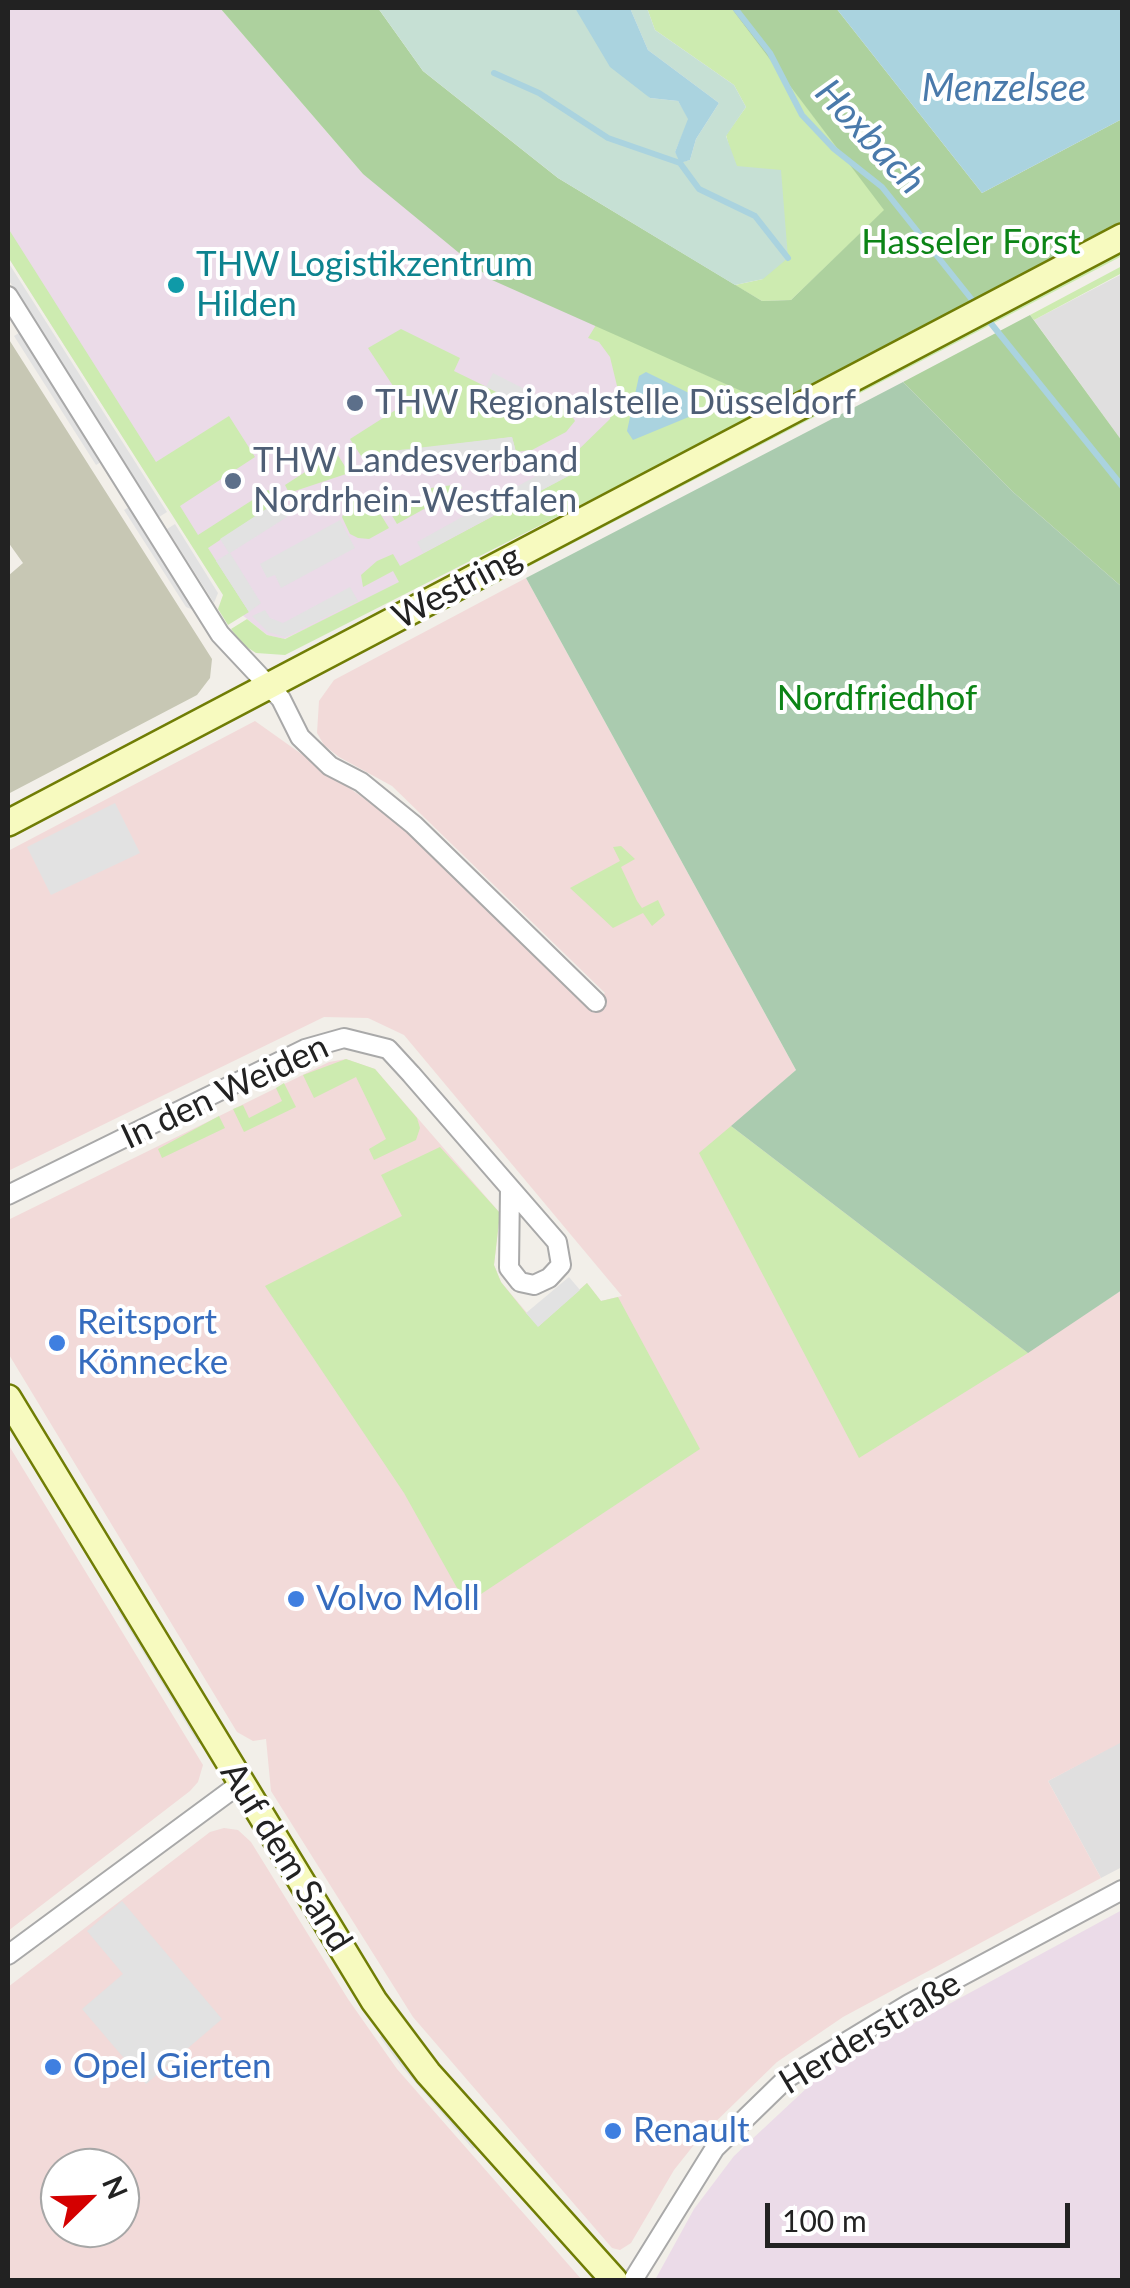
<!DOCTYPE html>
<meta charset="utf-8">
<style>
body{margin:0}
#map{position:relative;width:1130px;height:2288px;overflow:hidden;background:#f2efe9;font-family:Lato,sans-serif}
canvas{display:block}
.frame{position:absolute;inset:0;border:10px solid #222;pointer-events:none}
.north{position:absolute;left:40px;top:2148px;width:100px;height:100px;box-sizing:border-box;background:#fff;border:2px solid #a7a7a7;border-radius:50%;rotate:67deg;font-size:28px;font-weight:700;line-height:40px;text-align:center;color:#222}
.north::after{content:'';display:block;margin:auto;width:35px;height:45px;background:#d40000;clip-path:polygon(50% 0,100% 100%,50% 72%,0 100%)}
.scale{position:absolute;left:765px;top:2203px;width:305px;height:45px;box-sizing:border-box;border:5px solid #222;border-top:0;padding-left:12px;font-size:30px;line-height:35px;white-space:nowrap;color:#222;-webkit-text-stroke:8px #fff;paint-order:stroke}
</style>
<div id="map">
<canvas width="1130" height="2288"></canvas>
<div class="frame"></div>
<div class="north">N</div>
<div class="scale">100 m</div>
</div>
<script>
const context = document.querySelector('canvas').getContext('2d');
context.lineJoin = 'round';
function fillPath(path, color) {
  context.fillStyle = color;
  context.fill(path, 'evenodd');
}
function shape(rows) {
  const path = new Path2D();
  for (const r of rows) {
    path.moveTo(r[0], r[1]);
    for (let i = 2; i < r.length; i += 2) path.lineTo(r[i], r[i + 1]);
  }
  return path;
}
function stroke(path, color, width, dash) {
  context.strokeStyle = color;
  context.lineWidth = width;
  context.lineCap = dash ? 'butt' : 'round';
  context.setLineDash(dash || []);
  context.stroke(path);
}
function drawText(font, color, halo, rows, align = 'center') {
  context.font = font + ' Lato,sans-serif';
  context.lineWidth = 8;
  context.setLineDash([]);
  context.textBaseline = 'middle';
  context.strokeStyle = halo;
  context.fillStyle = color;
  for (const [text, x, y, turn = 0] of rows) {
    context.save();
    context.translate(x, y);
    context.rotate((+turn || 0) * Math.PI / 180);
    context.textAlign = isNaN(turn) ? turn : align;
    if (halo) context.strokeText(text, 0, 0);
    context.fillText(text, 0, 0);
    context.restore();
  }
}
fillPath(shape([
 [1122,274,1122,441,1034,320],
 [1122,1741,1122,1867,1101,1878,1048,1781]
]), '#e0dfdf');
fillPath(shape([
 [526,578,796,1070,732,1127,1027,1352,1122,1290,1122,1742,1048,1781,1101,1878,843,2017,777,2062,701,2136,674,2170,631,2243,620,2250,612,2248,413,2017,271,1791,266,1739,253,1741,237,1732,8,1353,8,1220,329,1062,346,1059,375,1069,500,1213,494,1265,501,1282,538,1326,587,1283,601,1301,622,1296,404,1035,368,1018,324,1017,8,1171,8,851,255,721,400,824,590,1007,605,993,392,786,339,757,324,745,317,733,319,701,334,680],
 [8,1444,203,1765,198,1782,190,1791,8,1931],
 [224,1828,238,1830,251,1842,348,1999,397,2069,582,2280,8,2280,8,1987,210,1832],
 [60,2168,120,2168,120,2228,60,2228]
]), '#f2dad9');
fillPath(shape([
 [8,8,220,8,363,174,762,400,342,612,284,639,267,635,230,605,8,257],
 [1122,1910,1122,2280,655,2280,694,2209,734,2156,824,2072]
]), '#ebdbe8');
fillPath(shape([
 [8,338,212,659,210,678,197,695,8,794,8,576,23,563,8,542]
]), '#c7c7b4');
fillPath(shape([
 [647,8,731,8,885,210,791,300,762,301,735,285,763,279,726,135,746,107,734,85,655,30],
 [8,228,156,462,229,416,255,457,180,506,198,535,268,490,280,500,208,548,249,612,228,625,218,609,223,595,8,257],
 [1122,251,1122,256,430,618,625,511],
 [1122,266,1122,273,1034,320,1030,315],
 [596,325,775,406,285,655,256,653,242,644,231,629,247,619,267,635,285,639,399,582,393,571,363,587,361,575,377,561,393,554,400,566,579,470,572,456,610,419,618,390,610,357,599,342,588,338],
 [401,329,460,358,454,371,548,417,554,404,569,411,575,421,566,432,532,450,516,452,512,437,391,452,392,466,369,468,350,439,405,404,368,348],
 [336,452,349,473,289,493,285,485],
 [460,484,462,488,397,524,378,492,391,491,394,506,431,499,431,488],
 [368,494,389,528,369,539,358,538,350,534,342,517,350,500],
 [621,846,635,859,621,867,637,901,642,908,658,900,665,915,652,926,643,913,613,928,570,888,620,861,613,847],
 [346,1059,375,1069,417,1118,420,1128,416,1140,374,1160,369,1149,386,1139,356,1077,314,1098,303,1075],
 [284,1083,296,1107,244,1132,233,1109,243,1105,249,1118,282,1101,276,1088],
 [219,1116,225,1128,162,1158,158,1149],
 [731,1126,1028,1353,859,1458,699,1153],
 [440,1147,500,1213,494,1265,501,1282,526,1313,539,1326,587,1283,601,1301,618,1297,700,1449,466,1604,404,1493,265,1286,402,1216,381,1175]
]), '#cdebb0');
fillPath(shape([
 [220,8,378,8,423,71,558,178,762,301,791,300,884,210,731,8,836,8,982,193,1122,119,1122,223,775,406,492,280,363,174],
 [1030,315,1122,441,1122,587,1013,492,903,382]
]), '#add19e');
fillPath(shape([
 [378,8,575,8,650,98,678,101,689,119,675,152,681,162,690,160,696,139,719,103,648,50,630,8,647,8,655,30,734,85,746,107,726,136,737,166,781,170,788,258,763,279,735,285,558,178,423,71]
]), '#c6e0d4');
fillPath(shape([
 [903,382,1013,492,1122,587,1122,1290,1028,1353,731,1126,796,1070,526,578]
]), '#aacbaf');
fillPath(shape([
 [8,262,167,512,159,517,8,279],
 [19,333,101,462,96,465,14,336],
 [493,373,554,404,549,417,486,387],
 [512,437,516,452,392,466,391,451],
 [572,456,580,470,423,553,417,542],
 [277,502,287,517,230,553,261,603,249,612,216,561,229,553,220,539],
 [129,507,196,611,186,607,124,510],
 [340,520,355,548,281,588,275,575,267,578,260,564],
 [175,524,218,593,214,603,167,529],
 [350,587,358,601,285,637,268,632,252,616,265,610,270,618,283,623],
 [115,803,140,853,51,895,27,847],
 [569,1277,580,1290,538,1327,526,1313],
 [122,1606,206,1745,198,1743,117,1609],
 [122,1901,222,2019,146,2084,82,2009,123,1974,87,1931],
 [385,2033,477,2145,473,2149,401,2066,380,2037]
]), '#e2e2e2');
fillPath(shape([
 [575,8,630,8,648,50,719,103,696,139,690,160,680,163,675,152,688,119,678,101,650,98,610,67],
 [836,8,1122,8,1122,119,982,193],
 [646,372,693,395,696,414,633,440,627,431,639,376]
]), '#aad3df');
stroke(shape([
 [735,8,770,53,802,115,834,149,882,187,977,306],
 [494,73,539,93,608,138,680,163,699,189,755,216,788,258],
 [985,316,1122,486]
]), '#aad3df', 6);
const street = shape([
 [8,296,220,634,281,699,300,737,330,766,361,782,414,825,596,1002],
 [8,1195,305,1049,344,1038,388,1049,411,1074,557,1242,561,1265,549,1278,534,1285,520,1282,509,1268,510,1188],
 [8,1955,241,1783],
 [633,2280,715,2148,787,2078,909,2004,1122,1890]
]);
const secondary = shape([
 [8,823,1122,237],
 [8,1398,374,2001,428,2073,614,2280]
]);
stroke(street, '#a9a9a9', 22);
stroke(secondary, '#707d05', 30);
stroke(street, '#fff', 18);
stroke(secondary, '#f7fabf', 25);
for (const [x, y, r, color] of [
 [176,285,10,"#0f9aa8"],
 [355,403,10,"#5c6f8a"],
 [233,481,10,"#5c6f8a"],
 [57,1343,10,"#3f7fe0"],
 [296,1599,10,"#3f7fe0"],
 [53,2067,10,"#3f7fe0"],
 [613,2131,10,"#3f7fe0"]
]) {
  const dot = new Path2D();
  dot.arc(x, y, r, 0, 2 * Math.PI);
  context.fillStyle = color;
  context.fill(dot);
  stroke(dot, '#fff', 4);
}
drawText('35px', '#0c8416', '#fff', [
 ["Hasseler Forst",971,243],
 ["Nordfriedhof",877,699]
]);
drawText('35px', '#0d838f', '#fff', [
 ["THW Logistikzentrum",196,265],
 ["Hilden",196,305]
], 'left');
drawText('35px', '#4e5e75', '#fff', [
 ["THW Regionalstelle Düsseldorf",375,403],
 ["THW Landesverband",253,461],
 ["Nordrhein-Westfalen",253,501]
], 'left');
drawText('35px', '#222', '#fff', [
 ["Westring",457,587,-28],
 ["In den Weiden",225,1092,-25],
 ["Auf dem Sand",286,1857,58],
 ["Herderstraße",870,2033,-31]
]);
drawText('35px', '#366cbe', '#fff', [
 ["Reitsport",77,1323],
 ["Könnecke",77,1363],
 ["Volvo Moll",316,1599],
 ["Opel Gierten",73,2067],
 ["Renault",633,2131]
], 'left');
drawText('italic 38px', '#4a7aab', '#fff', [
 ["Menzelsee",1004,89],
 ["Hoxbach",870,137,47]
]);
</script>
